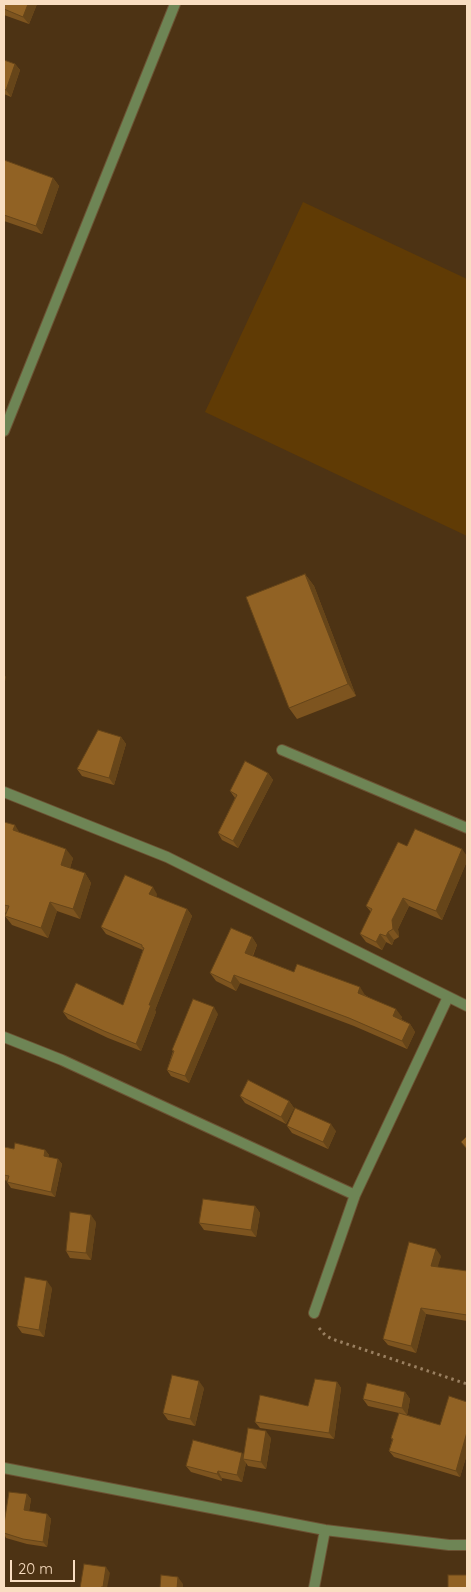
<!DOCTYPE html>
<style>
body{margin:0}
#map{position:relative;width:471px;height:1592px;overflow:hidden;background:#4d3314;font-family:Quicksand,sans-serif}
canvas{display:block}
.frame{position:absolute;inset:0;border:5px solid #f9dec1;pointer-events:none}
.scale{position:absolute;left:10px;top:1560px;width:65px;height:22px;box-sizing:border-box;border:2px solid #f9dec1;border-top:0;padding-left:6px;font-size:15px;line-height:18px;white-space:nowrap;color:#f9dec1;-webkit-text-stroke:4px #4d3314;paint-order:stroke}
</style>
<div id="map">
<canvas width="471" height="1592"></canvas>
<div class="frame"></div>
<div class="scale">20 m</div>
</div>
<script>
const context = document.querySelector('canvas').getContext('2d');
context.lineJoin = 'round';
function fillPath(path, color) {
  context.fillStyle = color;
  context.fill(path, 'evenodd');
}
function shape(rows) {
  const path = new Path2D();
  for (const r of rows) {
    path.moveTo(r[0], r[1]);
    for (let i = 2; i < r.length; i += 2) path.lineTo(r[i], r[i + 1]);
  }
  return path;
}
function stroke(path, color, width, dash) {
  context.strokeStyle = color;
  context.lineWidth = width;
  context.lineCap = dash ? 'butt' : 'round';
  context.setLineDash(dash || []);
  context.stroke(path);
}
fillPath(shape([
 [303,202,467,279,467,536,205,412]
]), '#603b05');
const minor = shape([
 [4,431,175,4],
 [282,750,467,828],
 [4,792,167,857,467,1006],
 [4,1037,62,1060,355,1195],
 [314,1313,355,1195,448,997],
 [4,1468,325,1530,449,1545,467,1545],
 [314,1588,325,1530]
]);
stroke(minor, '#6c5233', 12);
stroke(shape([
 [319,1328,325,1335,332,1339,467,1384]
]), '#9a8061', 3, [2.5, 4]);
stroke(minor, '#6e8555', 10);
fillPath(shape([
 [4,4,37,4,29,24,4,15],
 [4,60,15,64,20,70,11,97,4,94],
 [4,160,53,178,59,186,42,234,4,221],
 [305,574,314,586,356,696,297,719,289,708],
 [121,737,126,744,114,785,82,776,77,769],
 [268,773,273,780,238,848,222,840,218,833,235,798,230,791],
 [4,822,20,833,73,858,70,868,85,873,91,883,80,919,57,911,48,938,12,925,5,916,6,913,4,912],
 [407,846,467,856,467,861,442,920,409,906,398,929,399,937,394,940,392,945,386,942,382,950,366,942,360,934,371,912,366,906],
 [157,894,156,897,187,909,192,916,155,1010,156,1012,141,1051,108,1038,68,1019,63,1012,123,1005,143,950,106,934,101,927],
 [252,937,257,945,253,956,294,972,365,995,402,1017,401,1019,410,1024,415,1032,407,1049,354,1026,240,983,236,991,216,981,210,973],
 [218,1014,189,1083,171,1076,167,1070,173,1051,172,1050],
 [240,1096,289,1101,294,1108,286,1124,245,1103],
 [287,1126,336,1131,328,1149,292,1133],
 [4,1147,14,1149,45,1150,49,1155,48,1157,58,1159,62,1164,55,1197,11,1188,7,1182,8,1181,4,1180],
 [255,1206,260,1213,256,1237,204,1230,199,1223],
 [96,1222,91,1260,70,1258,66,1251],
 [441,1256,437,1267,467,1271,467,1321,426,1314,416,1353,388,1345,383,1339],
 [52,1288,44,1337,22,1333,17,1326],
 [337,1382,341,1388,334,1439,260,1428,255,1422,308,1406],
 [204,1388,195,1426,168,1420,163,1413],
 [405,1392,410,1399,407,1415,440,1425,467,1402,467,1454,460,1477,394,1457,389,1451,392,1440,391,1438,399,1413,368,1406,363,1399],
 [271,1438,266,1469,248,1466,246,1463,242,1482,222,1478,222,1481,191,1472,186,1466,244,1456],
 [27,1494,31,1499,29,1511,47,1514,51,1519,47,1547,27,1544,6,1538,4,1534,4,1524]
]), '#7d541f');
fillPath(shape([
 [28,4,37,4,29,24,23,17],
 [15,64,20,70,11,97,6,90],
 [53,178,59,186,42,234,36,226],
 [305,574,314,586,356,696,348,684],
 [4,674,6,677,4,686],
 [121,737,126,744,114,785,109,778],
 [268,773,273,780,238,848,233,841],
 [15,825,21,835,13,830],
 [66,849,73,858,68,875,61,865],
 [462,849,467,856,467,861,442,920,436,911],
 [85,873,91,883,80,919,73,909],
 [153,887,157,894,154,901,149,894],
 [403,898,409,906,398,929,399,937,393,929,392,920],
 [50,902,57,911,48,938,41,928],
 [187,909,192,916,155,1010,156,1012,141,1051,136,1044,149,1005],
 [388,932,394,940,392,945,386,936],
 [380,934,386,942,382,950,376,942],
 [252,937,257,945,250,961,245,953],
 [234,975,240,983,236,991,231,983],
 [360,987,365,995,363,1001,358,993],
 [214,1007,218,1014,189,1083,185,1076],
 [396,1009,402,1017,399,1024,393,1016],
 [410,1024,415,1032,407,1049,402,1041],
 [289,1101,294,1108,286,1124,281,1117],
 [331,1124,336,1131,328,1149,323,1142],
 [45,1150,49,1155,48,1161,44,1156],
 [58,1159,62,1164,55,1197,51,1192],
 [255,1206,260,1213,256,1237,251,1230],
 [91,1215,96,1222,91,1260,86,1253],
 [436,1249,441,1256,436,1273,431,1266],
 [47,1281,52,1288,44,1337,39,1330],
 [421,1308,426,1314,416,1353,411,1346],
 [199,1381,204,1388,195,1426,190,1419],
 [337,1382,341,1388,334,1439,329,1433],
 [405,1392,410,1399,407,1415,402,1408],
 [266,1431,271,1438,266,1469,261,1462],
 [467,1432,467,1454,460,1477,456,1471],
 [242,1453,246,1459,243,1459,246,1463,242,1482,237,1475],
 [218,1471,222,1478,222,1481,217,1474],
 [27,1494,31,1499,28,1516,24,1510],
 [47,1514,51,1519,47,1547,43,1542],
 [106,1567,110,1573,107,1588,104,1588,103,1587],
 [178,1577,183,1584,183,1588,177,1588]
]), '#664519');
const building = shape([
 [4,4,28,4,23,17,4,9,4,4],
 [4,60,15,64,6,90,4,89,4,60],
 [4,160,53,178,36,226,4,215,4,160],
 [305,574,348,684,289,708,246,597,305,574],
 [98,730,121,737,109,778,77,769,98,730],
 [245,761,268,773,233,841,218,833,237,795,230,791,245,761],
 [4,822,15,825,13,830,66,849,61,865,85,873,73,909,50,902,41,928,5,916,9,906,4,905,4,822],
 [415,829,462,849,436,911,403,898,392,920,393,929,388,932,386,936,380,934,376,942,360,934,372,909,366,906,398,842,407,846,415,829],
 [125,875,153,887,149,894,187,909,149,1005,151,1005,136,1044,104,1031,63,1012,76,983,123,1005,144,948,142,947,142,945,101,927,125,875],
 [231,928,252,937,245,953,294,972,297,964,360,987,358,993,396,1009,393,1016,410,1024,402,1041,349,1018,234,975,231,983,210,973,231,928],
 [193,999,214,1007,185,1076,167,1070,174,1051,172,1050,193,999],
 [248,1080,289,1101,281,1117,240,1096,248,1080],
 [295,1108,331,1124,323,1142,287,1126,295,1108],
 [467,1136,467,1149,461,1142,467,1136],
 [15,1143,45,1150,44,1156,58,1159,51,1192,7,1182,9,1176,4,1175,4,1147,14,1149,15,1143],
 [203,1199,255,1206,251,1230,199,1223,203,1199],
 [70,1212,91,1215,86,1253,66,1251,70,1212],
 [409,1242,436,1249,431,1266,467,1271,467,1315,421,1308,411,1346,383,1339,409,1242],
 [25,1277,47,1281,39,1330,17,1326,25,1277],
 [172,1375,199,1381,190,1419,163,1413,172,1375],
 [315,1379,337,1382,329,1433,255,1422,260,1395,308,1406,315,1379],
 [367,1383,405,1392,402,1408,363,1399,367,1383],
 [449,1396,467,1402,467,1432,456,1471,389,1451,393,1439,391,1438,399,1413,440,1425,449,1396],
 [248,1428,266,1431,261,1462,243,1459,248,1428],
 [193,1440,242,1453,237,1475,218,1471,217,1474,186,1466,193,1440],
 [9,1492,27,1494,24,1510,47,1514,43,1542,23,1539,4,1533,4,1524,9,1492],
 [84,1564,106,1567,103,1587,101,1587,101,1588,80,1588,84,1564],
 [161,1575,178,1577,177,1588,160,1588,161,1575],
 [448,1575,467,1575,467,1588,448,1588,448,1575]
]);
fillPath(building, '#916224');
stroke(building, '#664519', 1);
</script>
